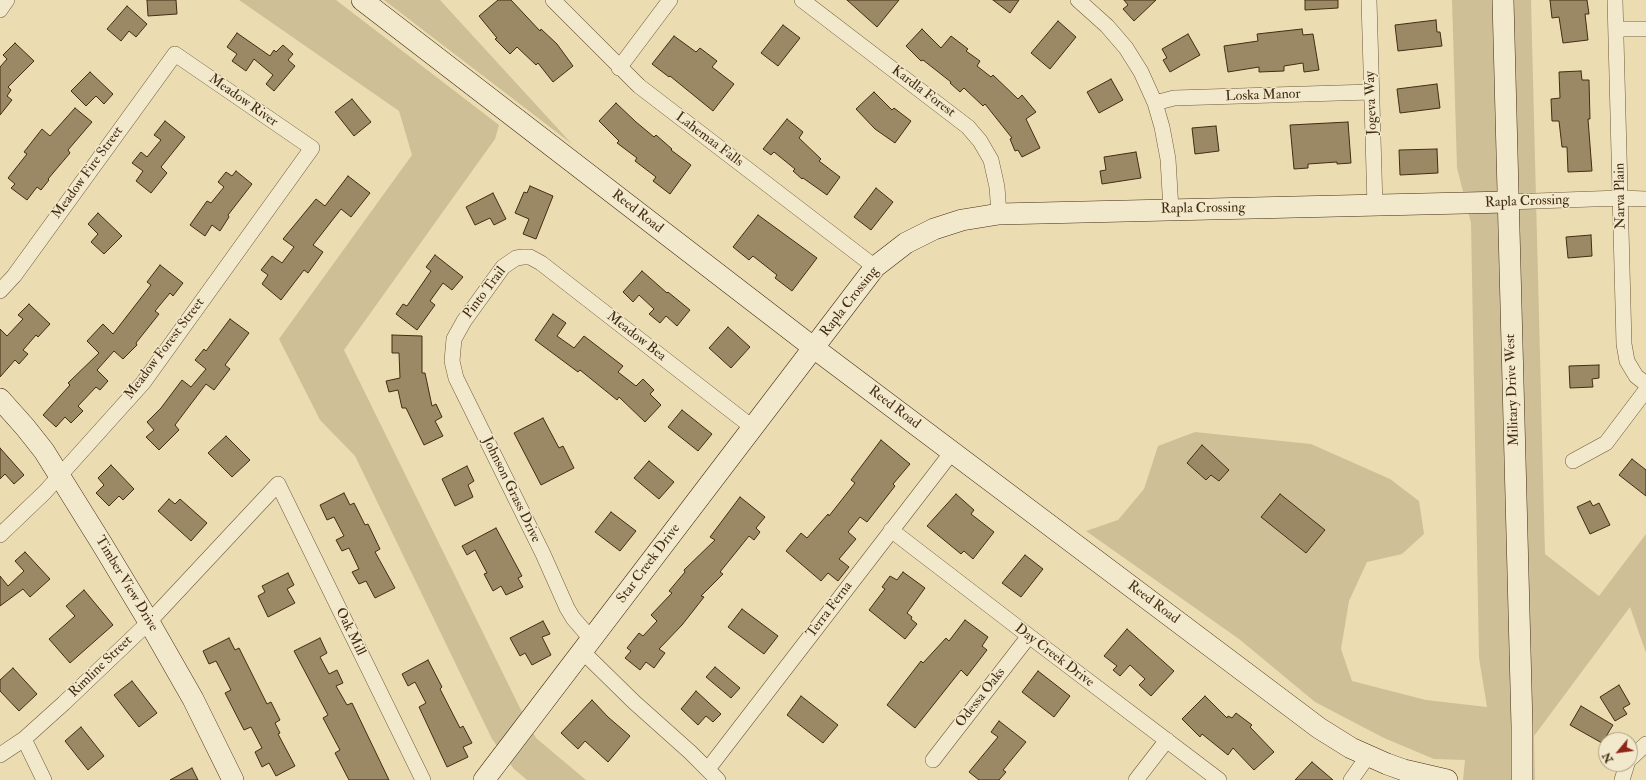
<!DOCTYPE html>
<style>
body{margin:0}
#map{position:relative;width:1646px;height:780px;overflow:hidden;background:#ebddb1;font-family:"IM FELL Double Pica",serif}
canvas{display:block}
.north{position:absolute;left:1598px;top:732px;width:40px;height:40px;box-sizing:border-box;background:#f2e9cc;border:1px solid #ac9d82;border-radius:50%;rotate:241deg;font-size:11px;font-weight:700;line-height:16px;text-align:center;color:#442c13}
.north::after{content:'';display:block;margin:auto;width:14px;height:18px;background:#8f2418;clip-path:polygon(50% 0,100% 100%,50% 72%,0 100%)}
</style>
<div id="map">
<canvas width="1646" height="780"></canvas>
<div class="north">N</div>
</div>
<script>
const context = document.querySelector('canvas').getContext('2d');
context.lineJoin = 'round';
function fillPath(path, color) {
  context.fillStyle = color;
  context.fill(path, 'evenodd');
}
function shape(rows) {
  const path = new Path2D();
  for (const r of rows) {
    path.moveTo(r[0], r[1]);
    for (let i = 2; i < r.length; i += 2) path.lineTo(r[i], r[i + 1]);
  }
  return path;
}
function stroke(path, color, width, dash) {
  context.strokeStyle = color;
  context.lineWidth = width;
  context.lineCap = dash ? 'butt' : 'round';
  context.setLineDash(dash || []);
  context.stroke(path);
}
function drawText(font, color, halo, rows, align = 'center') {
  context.font = font + ' "IM FELL Double Pica",serif';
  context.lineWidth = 3;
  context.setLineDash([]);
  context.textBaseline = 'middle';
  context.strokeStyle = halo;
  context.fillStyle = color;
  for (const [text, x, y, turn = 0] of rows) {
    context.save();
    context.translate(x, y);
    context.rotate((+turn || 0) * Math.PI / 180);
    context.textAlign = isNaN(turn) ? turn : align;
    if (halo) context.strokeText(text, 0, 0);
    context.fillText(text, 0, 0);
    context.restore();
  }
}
fillPath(shape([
 [239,0,336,0,499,125,495,139,344,350,519,706,536,738,586,780,527,780,514,769,492,739,355,456,320,420,279,339,412,155,399,111],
 [384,0,440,0,572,144],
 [1452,0,1531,0,1545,554,1599,596,1646,534,1646,653,1630,607,1534,736,1535,780,1463,780,1465,760,1434,759,1384,738,1315,702,1239,639,1086,531,1118,520,1144,489,1158,446,1195,432,1311,444,1390,479,1419,501,1424,534,1402,554,1367,562,1349,601,1341,649,1352,681,1426,700,1487,707,1479,658,1471,223,1457,168],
 [1202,446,1229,470,1219,481,1211,475,1206,480,1187,463],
 [1280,494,1325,530,1306,553,1262,517]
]), '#cfbf96');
const building = shape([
 [147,0,176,0,177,14,148,16,147,0],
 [498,0,511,0,540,31,541,29,557,44,573,66,553,82,538,63,536,65,517,47,510,54,495,39,497,38,479,16,498,0],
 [847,0,899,0,877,27,847,0],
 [993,0,1019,0,1010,13,993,0],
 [1124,0,1156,0,1134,21,1123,9,1128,5,1124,0],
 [1305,0,1338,0,1338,8,1305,10,1305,0],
 [1550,0,1587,0,1589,14,1585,14,1588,40,1563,43,1559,17,1552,18,1550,0],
 [127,6,147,24,136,37,129,31,121,41,107,29,127,6],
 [1436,20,1437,32,1440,32,1442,46,1398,51,1395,25,1436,20],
 [1058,21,1076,37,1050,69,1031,53,1058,21],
 [783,25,800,38,778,66,761,53,783,25],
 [922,29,941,48,951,36,968,49,966,51,980,61,977,66,991,77,993,75,1018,99,1022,95,1036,112,1026,119,1040,148,1022,157,1018,150,1015,151,1010,139,1012,138,985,104,983,106,964,88,960,92,950,83,951,82,923,60,921,61,906,46,922,29],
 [1302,29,1303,35,1313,34,1319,70,1304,72,1303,63,1284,66,1284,71,1259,72,1259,67,1228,72,1224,46,1258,41,1257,34,1302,29],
 [237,33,270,56,274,50,276,52,283,45,293,54,288,60,295,66,274,91,266,84,273,75,254,59,246,71,232,61,237,54,227,47,237,33],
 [1188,34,1200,55,1170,72,1163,60,1167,58,1162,49,1188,34],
 [674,36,696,52,700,48,717,61,712,67,734,84,713,111,670,76,669,77,652,64,674,36],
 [15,43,34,61,8,87,11,90,7,96,12,100,0,115,0,67,7,59,3,55,15,43],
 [1581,71,1582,80,1589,80,1590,119,1588,119,1592,171,1568,172,1567,147,1562,147,1559,121,1552,121,1551,99,1560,98,1559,72,1581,71],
 [90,72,113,94,104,104,96,96,86,106,71,91,90,72],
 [1111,79,1123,100,1099,113,1087,92,1111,79],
 [1437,84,1440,108,1400,113,1397,89,1437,84],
 [874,92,892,110,894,108,911,121,895,143,875,129,856,109,874,92],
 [352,99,371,122,354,136,335,112,352,99],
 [616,103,636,122,654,137,656,135,672,149,671,150,691,165,670,194,653,181,656,177,635,161,637,158,617,143,619,141,599,121,616,103],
 [75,108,92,122,68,150,70,153,48,179,49,180,41,190,37,187,27,200,11,188,15,184,8,178,27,154,24,152,42,129,50,136,75,108],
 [787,119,803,132,799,138,821,159,819,161,840,177,827,195,803,178,802,179,793,171,795,169,774,152,771,155,763,149,787,119],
 [165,121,185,137,161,167,167,173,151,193,136,181,143,171,132,163,141,152,147,157,161,140,154,135,165,121],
 [1348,122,1351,163,1337,164,1337,162,1308,164,1308,168,1294,169,1290,125,1348,122],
 [1216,126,1219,151,1195,154,1192,128,1216,126],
 [1437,149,1438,173,1400,175,1399,150,1437,149],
 [1136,152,1141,178,1102,184,1100,171,1106,170,1104,157,1136,152],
 [236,171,252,184,228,215,229,217,220,231,212,225,205,236,190,225,207,201,211,203,224,187,218,182,226,172,232,176,236,171],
 [348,176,370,193,351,217,341,209,313,245,323,252,308,273,304,270,281,300,262,284,268,275,261,270,272,256,282,263,294,247,283,239,316,199,325,206,348,176],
 [530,186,553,196,536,239,523,234,529,219,515,213,524,192,527,193,530,186],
 [876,188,893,202,871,230,854,217,876,188],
 [493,193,506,219,494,225,490,218,475,225,466,207,493,193],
 [98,213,122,236,104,254,91,242,98,234,88,224,98,213],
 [758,215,817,258,792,291,775,278,777,275,753,256,749,260,733,247,758,215],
 [1591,235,1592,256,1568,258,1566,237,1591,235],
 [435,255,463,277,452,290,443,283,430,301,435,305,417,330,396,314,403,304,407,306,431,271,426,267,435,255],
 [160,265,183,283,173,296,170,293,155,311,159,314,136,343,137,345,123,359,114,351,97,370,108,381,100,390,96,387,78,406,83,411,71,423,65,417,56,427,43,415,70,385,68,383,99,353,87,341,103,324,113,334,151,285,147,282,160,265],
 [642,271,667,293,668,292,690,310,677,326,666,316,660,323,649,314,654,309,639,295,633,302,623,292,642,271],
 [29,304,50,324,38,337,36,335,23,350,28,354,19,364,15,360,0,377,0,329,7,336,23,319,18,315,29,304],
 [553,314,566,323,557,336,574,348,584,336,623,366,618,372,636,386,643,379,654,390,650,394,661,405,645,422,619,397,617,400,580,370,578,372,535,340,553,314],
 [230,319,249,333,225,365,230,369,214,390,206,384,175,425,179,430,159,450,146,437,154,430,147,422,161,408,182,380,191,387,206,369,195,360,204,349,206,351,230,319],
 [728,327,750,347,731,368,709,348,728,327],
 [392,335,422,336,422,373,425,373,432,406,436,404,442,417,435,421,443,436,424,445,406,408,402,408,398,390,389,392,386,381,400,378,399,353,392,353,392,335],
 [1599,365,1599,378,1592,379,1593,387,1570,388,1569,366,1599,365],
 [682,410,712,434,698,451,668,427,682,410],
 [543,418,559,448,563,446,574,468,541,485,514,433,543,418],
 [226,436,250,460,232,477,208,453,226,436],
 [881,440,910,464,893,484,895,486,867,522,860,517,848,532,856,539,839,559,849,567,838,581,828,573,821,581,786,551,801,533,807,538,828,514,829,516,855,483,851,480,881,440],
 [1202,445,1229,470,1219,481,1211,475,1206,480,1187,463,1202,445],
 [0,448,24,475,14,484,5,474,0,479,0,448],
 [1632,459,1646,470,1646,496,1619,475,1632,459],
 [649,461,674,482,659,499,634,478,649,461],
 [111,465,134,489,123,500,119,496,109,506,96,493,104,485,98,478,111,465],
 [467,466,474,481,468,485,473,497,455,506,442,479,467,466],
 [344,493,350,505,354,503,365,525,368,524,380,549,375,552,395,588,375,598,366,581,359,584,352,572,359,569,349,548,342,551,336,540,344,536,334,517,327,520,320,505,344,493],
 [956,494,974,510,971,514,994,532,973,559,964,551,961,554,927,526,956,494],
 [1280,494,1325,530,1306,553,1261,517,1280,494],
 [740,497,765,517,756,528,760,532,754,540,749,536,720,572,723,574,701,596,704,597,682,625,659,649,665,653,654,668,646,662,640,670,625,658,631,651,627,648,639,633,643,636,657,621,651,615,672,593,669,591,685,572,684,570,715,540,710,537,740,497],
 [169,499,175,504,180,499,207,523,191,541,158,511,169,499],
 [1590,501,1593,506,1599,503,1610,525,1590,534,1577,507,1590,501],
 [611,512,636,531,620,551,595,532,611,512],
 [496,528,522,576,518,578,523,587,506,595,501,586,493,591,484,574,487,573,475,550,467,555,462,546,496,528],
 [25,552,50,579,30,597,23,589,0,606,0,576,8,586,24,571,15,561,25,552],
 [1025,555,1043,569,1021,597,1002,583,1025,555],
 [903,572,925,588,907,613,912,617,911,619,917,624,905,639,869,610,885,589,882,587,890,576,897,580,903,572],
 [288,573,294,585,287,589,295,603,268,617,258,596,265,592,262,586,288,573],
 [84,590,113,625,70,663,49,639,75,616,66,606,84,590],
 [742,609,778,636,764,654,728,627,742,609],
 [965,620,988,637,982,646,987,650,967,676,961,670,915,728,887,705,921,661,923,663,946,638,949,641,965,620],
 [543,621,550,634,542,637,551,655,532,665,525,653,520,656,510,638,543,621],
 [1127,629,1174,671,1151,696,1139,685,1145,679,1130,665,1120,676,1113,670,1117,666,1104,656,1127,629],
 [229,638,235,650,239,648,267,704,271,702,280,720,275,723,280,733,278,734,295,766,276,776,269,763,262,767,255,752,262,748,251,727,244,730,225,693,231,690,216,661,209,664,203,651,229,638],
 [320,638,327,653,320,657,329,674,337,670,343,683,336,686,347,705,352,703,389,780,349,780,335,753,340,750,323,718,328,715,294,651,320,638],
 [428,660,442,687,440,689,460,728,463,726,472,743,463,747,468,757,447,767,419,707,426,703,415,682,408,686,402,674,428,660],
 [715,667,740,688,731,698,706,677,715,667],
 [13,668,37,694,19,711,0,691,0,680,13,668],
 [1038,671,1070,696,1054,717,1022,692,1038,671],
 [132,681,157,713,139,727,114,695,132,681],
 [1619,685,1630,704,1623,708,1627,714,1615,721,1600,697,1619,685],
 [696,691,721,714,713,722,706,716,698,725,681,709,696,691],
 [801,696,838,725,823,743,787,715,801,696],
 [1205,696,1227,718,1228,716,1232,718,1236,713,1252,725,1250,727,1274,752,1254,770,1233,748,1228,755,1202,734,1200,737,1182,719,1205,696],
 [592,700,608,717,630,736,608,762,585,741,578,749,561,733,592,700],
 [1581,706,1613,725,1602,743,1570,725,1581,706],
 [999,721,1026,742,1003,770,1006,772,999,780,979,780,969,772,998,737,991,732,999,721],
 [81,727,104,756,88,770,65,741,81,727],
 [1312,762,1333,780,1295,780,1312,762],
 [192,768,198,780,170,780,192,768]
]);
fillPath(building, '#9b8865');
stroke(building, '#442c13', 1);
const street = shape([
 [553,0,639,86,875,267],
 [802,0,968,127,980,141,991,160,997,187,999,214],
 [1078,0,1107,26,1126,48,1141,72,1155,103,1162,127,1168,159,1171,210],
 [1369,0,1375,206],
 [1615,0,1624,344,1627,361,1636,376,1646,384],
 [0,10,7,0],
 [1616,29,1646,29],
 [619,68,670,0],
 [1155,103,1174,98,1371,92],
 [1507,202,1621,198,1646,199],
 [0,291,14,276,175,54,312,148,143,383,45,492,0,535],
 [1573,461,1606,443,1646,390],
 [891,530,1029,636,1219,780],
 [592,640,573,618,567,608,543,554,456,378,452,361,454,339,464,321,503,267,516,258,523,257,530,257,541,263,752,427],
 [583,652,634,702,690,752,718,780],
 [24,739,44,780],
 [0,755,24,739,64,703,149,622,278,484,423,780],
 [1630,759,1646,744],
 [933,760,1029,636],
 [708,769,952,452],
 [1136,780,1167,740],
 [1351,780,1368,756],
 [1622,780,1627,764]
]);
const secondary = shape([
 [362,0,814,348,1319,728,1351,748,1387,764,1404,770,1447,780],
 [1503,0,1522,726,1522,780],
 [0,399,25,427,44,451,102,544,149,622,193,699,233,780],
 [484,780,875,267,906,243,934,229,962,220,999,214,1507,202]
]);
stroke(street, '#6e583a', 16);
stroke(secondary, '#442c13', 22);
stroke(street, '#f2e9cc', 15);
stroke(secondary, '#f2e9cc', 21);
drawText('14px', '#442c13', '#f2e9cc', [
 ["Kardla Forest",923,92,37],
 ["Loska Manor",1263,96,-2],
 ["Meadow River",243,101,35],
 ["Jogeva Way",1372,103,-92],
 ["Lahemaa Falls",709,140,37],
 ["Meadow Fire Street",88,173,-54],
 ["Narva Plain",1621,196,-91],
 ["Rapla Crossing",1527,202,-2],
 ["Rapla Crossing",1203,209,-1],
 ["Reed Road",637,212,38],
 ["Pinto Trail",485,293,-53],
 ["Rapla Crossing",850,302,-52],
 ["Meadow Bea",636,337,38],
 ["Meadow Forest Street",165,349,-53],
 ["Military Drive West",1513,390,-92],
 ["Reed Road",894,408,37],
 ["Johnson Grass Drive",511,490,64],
 ["Star Creek Drive",649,564,-53],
 ["Timber View Drive",126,584,59],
 ["Reed Road",1153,603,37],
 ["Terra Ferna",830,610,-53],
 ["Oak Mill",350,632,64],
 ["Day Creek Drive",1054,656,37],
 ["Rimline Street",101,667,-44],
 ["Odessa Oaks",981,698,-52]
]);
</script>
